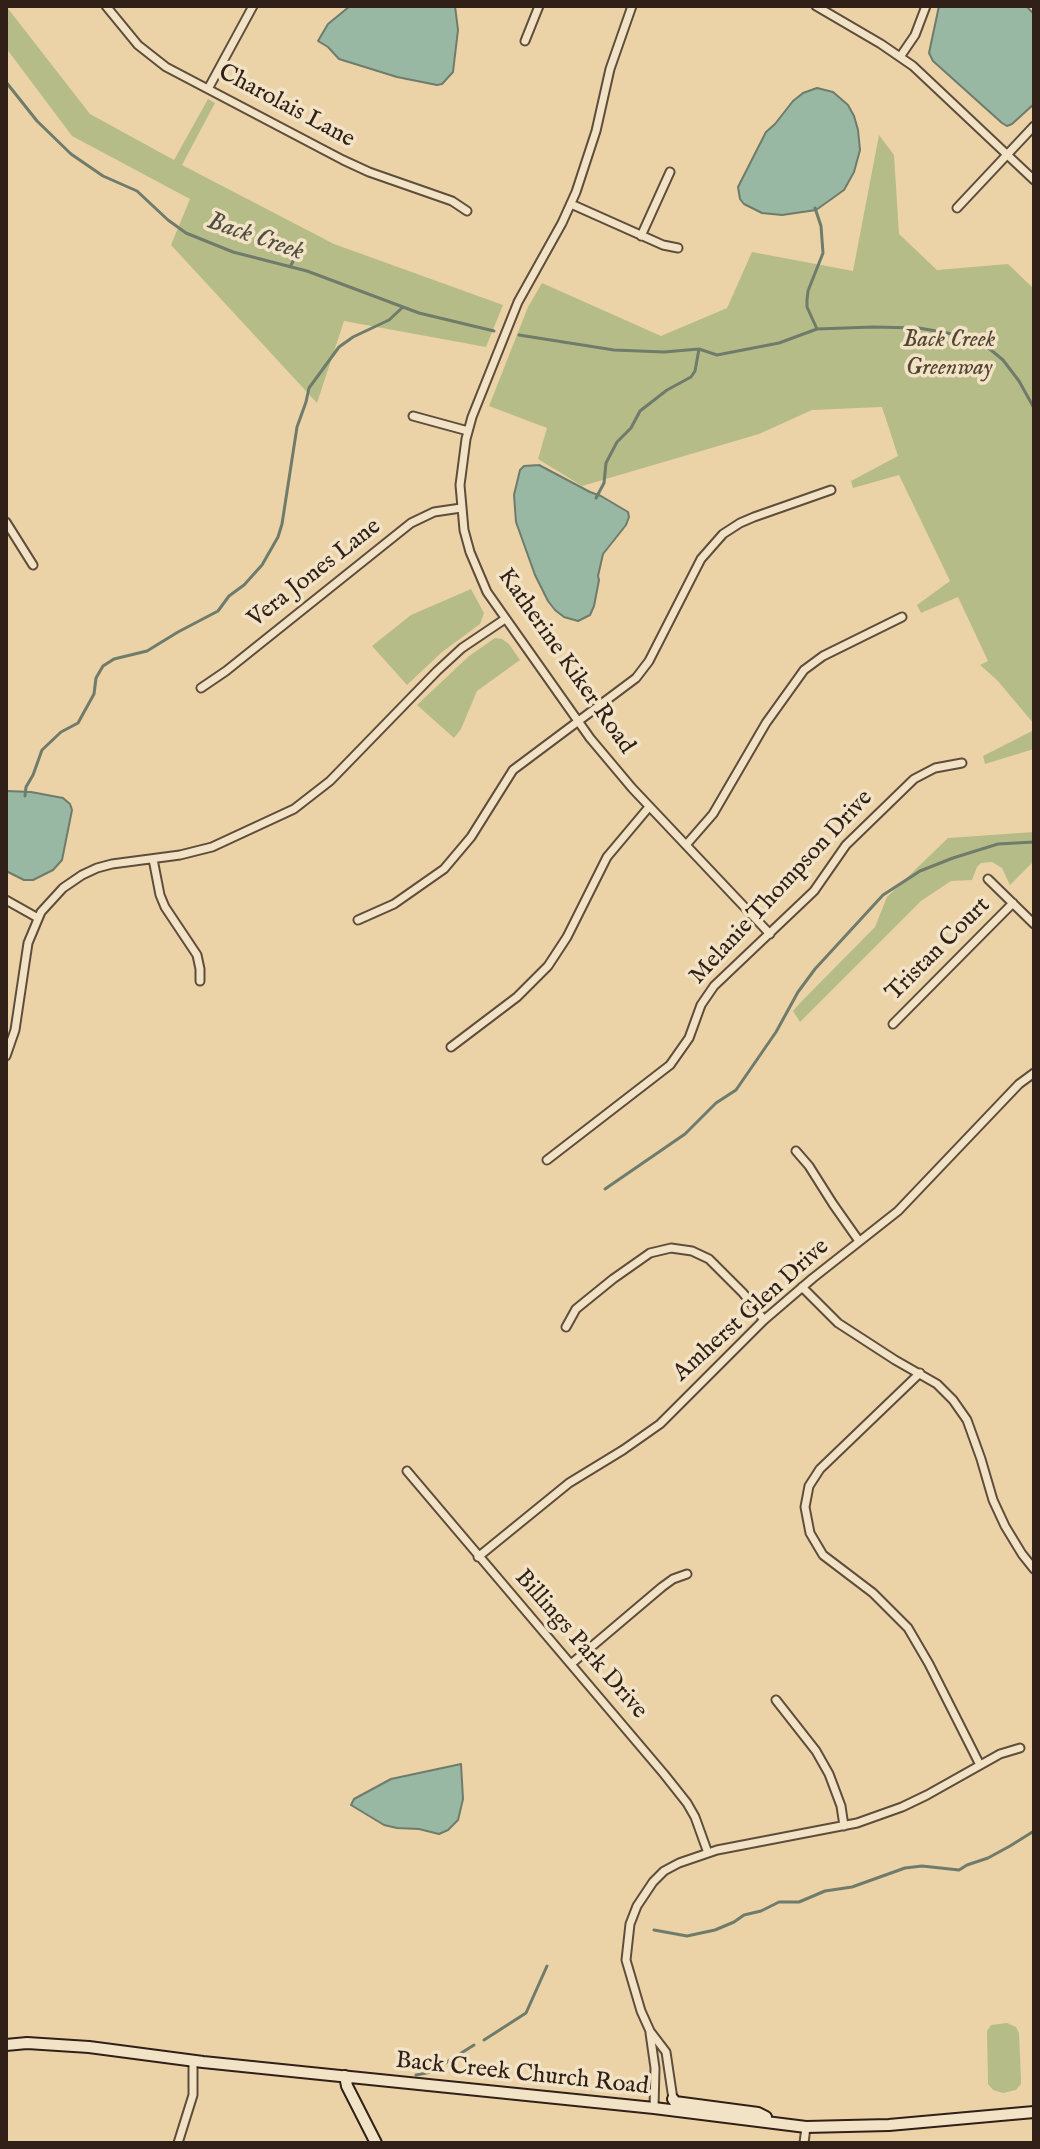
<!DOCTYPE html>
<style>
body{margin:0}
#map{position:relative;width:1040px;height:2149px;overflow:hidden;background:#ebd3a7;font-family:"IM FELL English",serif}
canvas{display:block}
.frame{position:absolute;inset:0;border:8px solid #302018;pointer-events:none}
</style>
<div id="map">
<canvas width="1040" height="2149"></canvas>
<div class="frame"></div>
</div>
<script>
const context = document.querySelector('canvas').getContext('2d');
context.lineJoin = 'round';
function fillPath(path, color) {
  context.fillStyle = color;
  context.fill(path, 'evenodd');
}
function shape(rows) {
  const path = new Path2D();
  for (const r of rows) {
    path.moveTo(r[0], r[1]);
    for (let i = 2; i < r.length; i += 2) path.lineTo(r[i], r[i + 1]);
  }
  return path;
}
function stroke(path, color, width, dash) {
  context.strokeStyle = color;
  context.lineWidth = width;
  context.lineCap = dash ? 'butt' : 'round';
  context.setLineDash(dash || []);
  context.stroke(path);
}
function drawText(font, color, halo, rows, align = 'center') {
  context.font = font + ' "IM FELL English",serif';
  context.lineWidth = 7;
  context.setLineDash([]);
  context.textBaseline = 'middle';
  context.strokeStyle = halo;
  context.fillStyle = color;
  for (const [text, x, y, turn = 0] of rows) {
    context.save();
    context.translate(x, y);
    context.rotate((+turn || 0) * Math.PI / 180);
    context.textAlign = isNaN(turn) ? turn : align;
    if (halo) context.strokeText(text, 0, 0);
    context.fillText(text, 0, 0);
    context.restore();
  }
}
fillPath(shape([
 [6,6,90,114,174,160,208,99,215,103,182,165,334,244,503,305,486,347,344,321,317,403,171,245,190,199,72,136,6,48],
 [879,135,894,155,899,234,937,270,1008,264,1034,289,1034,724,997,680,980,665,988,661,958,597,921,613,917,605,950,581,899,475,853,488,851,481,898,456,882,407,812,410,759,434,582,486,538,459,547,428,489,406,528,307,542,283,661,336,727,308,752,252,853,271],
 [471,589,484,613,480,624,442,652,407,685,372,646,411,615],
 [495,638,502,639,509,644,520,660,477,691,461,729,454,738,417,705,469,656],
 [1034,730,1034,749,985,764,983,756],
 [1034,832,1034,861,1010,885,1002,868,992,862,981,863,977,867,972,880,951,881,921,901,800,1022,793,1011,800,1003,875,927,887,897,948,838],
 [1007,2023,1016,2027,1019,2033,1021,2079,1021,2084,1016,2090,1003,2093,993,2090,988,2084,987,2031,991,2025]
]), '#b6bc88');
const water = shape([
 [350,6,455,6,458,30,453,72,442,84,437,85,397,77,339,59,328,47,318,41,328,24,350,6],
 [939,6,1026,6,1034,14,1034,104,1012,124,1007,126,1002,123,933,61,929,53,939,6],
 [817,88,833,92,848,105,854,116,858,130,860,150,854,172,844,190,816,210,782,215,762,213,744,204,740,199,738,187,766,132,775,124,793,101,803,93,817,88],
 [539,465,590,492,601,496,628,512,629,517,626,525,603,554,598,576,599,580,594,606,590,615,578,621,564,617,555,610,548,601,535,575,516,522,514,495,520,470,524,466,539,465],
 [6,791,31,792,63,798,70,804,72,810,62,860,53,870,33,880,24,880,6,871,6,791],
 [461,1764,463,1799,458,1820,448,1830,439,1834,419,1829,397,1828,384,1825,351,1805,354,1799,391,1779,461,1764]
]);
fillPath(water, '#99b8a3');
stroke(water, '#6f7b6b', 2);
stroke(shape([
 [6,82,37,121,71,154,103,176,137,191,168,220,186,233,233,252,307,271,419,313,494,331],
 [815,208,821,226,823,253,808,291,807,300,807,307,817,329],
 [290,267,302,244],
 [519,335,614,350,664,352,699,349,717,355,779,343,817,329,873,327,919,328,970,337,985,345,1003,360,1019,381,1034,408],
 [596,498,604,483,606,463,617,442,631,428,640,411,667,390,691,377,695,371,699,349],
 [25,796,26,787,33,775,42,750,61,732,78,723,94,694,96,678,103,666,114,659,147,651,178,632,218,611,229,596,244,585,262,565,278,537,282,524,297,427,306,402,309,388,339,347,353,337,389,320,403,307],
 [605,1189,685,1134,716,1103,736,1090,776,1032,798,992,815,969,883,895,920,871,953,858,998,844,1034,842],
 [654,1930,687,1936,715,1930,734,1922,744,1915,761,1911,779,1902,799,1902,825,1891,852,1887,905,1868,922,1866,959,1870,967,1865,988,1858,1010,1846,1034,1831],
 [484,2040,526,2013,547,1966],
 [416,2075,431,2072,474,2045]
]), '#6f7b6b', 3);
const street = shape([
 [106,6,138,45,166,67,343,160,369,172,452,201,467,211],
 [632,6,610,69,596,131,576,192,562,223,518,302,472,417,466,439,460,485,464,530,470,552,487,592,590,738,632,788,770,934],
 [816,6,881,44,913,66,1034,180],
 [525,41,539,6],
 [900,57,915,35,926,6],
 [208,89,253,6],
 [571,204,663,245,678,248],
 [957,208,1034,126],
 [641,236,670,172],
 [413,416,468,431],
 [6,522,33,565],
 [201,688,226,671,411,523,434,512,461,508],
 [686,845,713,814,766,723,804,670,823,656,902,617],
 [153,859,160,895,165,907,197,955,200,969,200,981],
 [988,879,1034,924],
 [6,900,38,918],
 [358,920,394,904,444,869,471,837,513,770,636,678,649,661,701,559,723,534,740,523,754,517,831,490],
 [893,1024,1013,903],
 [451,1047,517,997,548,966,567,937,607,857,649,807],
 [6,1056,15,1030,28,943,41,912,63,888,82,875,97,868,112,864,180,855,212,847,294,809,330,781,437,671,462,648,505,619],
 [796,1151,809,1166,833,1204,859,1241],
 [547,1160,670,1065,689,1038,701,1005,714,986,814,891,846,845,914,779,935,768,962,763],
 [802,1287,838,1323,895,1360,937,1384,953,1400,967,1420,981,1459,993,1500,1005,1526,1022,1554,1034,1569],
 [566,1327,576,1309,613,1279,650,1253,671,1248,692,1251,709,1259,743,1293,764,1320],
 [920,1373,820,1469,809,1486,805,1507,810,1533,823,1555,873,1593,908,1628,929,1664,980,1765],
 [407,1471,664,1774,687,1803,695,1817,708,1853],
 [478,1557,569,1483,623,1450,660,1424,764,1320,813,1278,898,1211,1019,1084,1034,1073],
 [571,1664,662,1587,673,1579,687,1574],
 [776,1700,816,1751,829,1774,841,1806,844,1826],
 [650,2033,655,2068,654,2108],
 [673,2099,666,2052,650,2031,641,2011,626,1960,630,1924,637,1906,653,1882,664,1871,679,1863,717,1850,857,1823,902,1807,927,1795,1000,1754,1020,1748],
 [178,2143,193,2095,193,2061],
 [804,2143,806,2127]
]);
const secondary = shape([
 [6,2045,27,2043,89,2047,203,2062,654,2108,806,2127,889,2125,1034,2112],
 [345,2076,347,2086,376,2143],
 [673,2099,675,2102,758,2113,766,2117]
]);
stroke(street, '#5f4d3c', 11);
stroke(secondary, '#302018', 14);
stroke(street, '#f2e2c6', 7);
stroke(secondary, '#f2e2c6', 10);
drawText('24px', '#302018', '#f2e2c6', [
 ["Charolais Lane",286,107,28],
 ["Vera Jones Lane",315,574,-38],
 ["Katherine Kiker Road",565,662,55],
 ["Melanie Thompson Drive",782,888,-47],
 ["Tristan Court",939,950,-45],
 ["Amherst Glen Drive",752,1311,-42],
 ["Billings Park Drive",580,1645,49],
 ["Back Creek Church Road",522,2075,6]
]);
drawText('italic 24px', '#524734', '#f2e2c6', [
 ["Back Creek",949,341],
 ["Greenway",949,369]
]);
drawText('italic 26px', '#504e42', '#f2e2c6', [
 ["Back Creek",255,238,19]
]);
</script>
